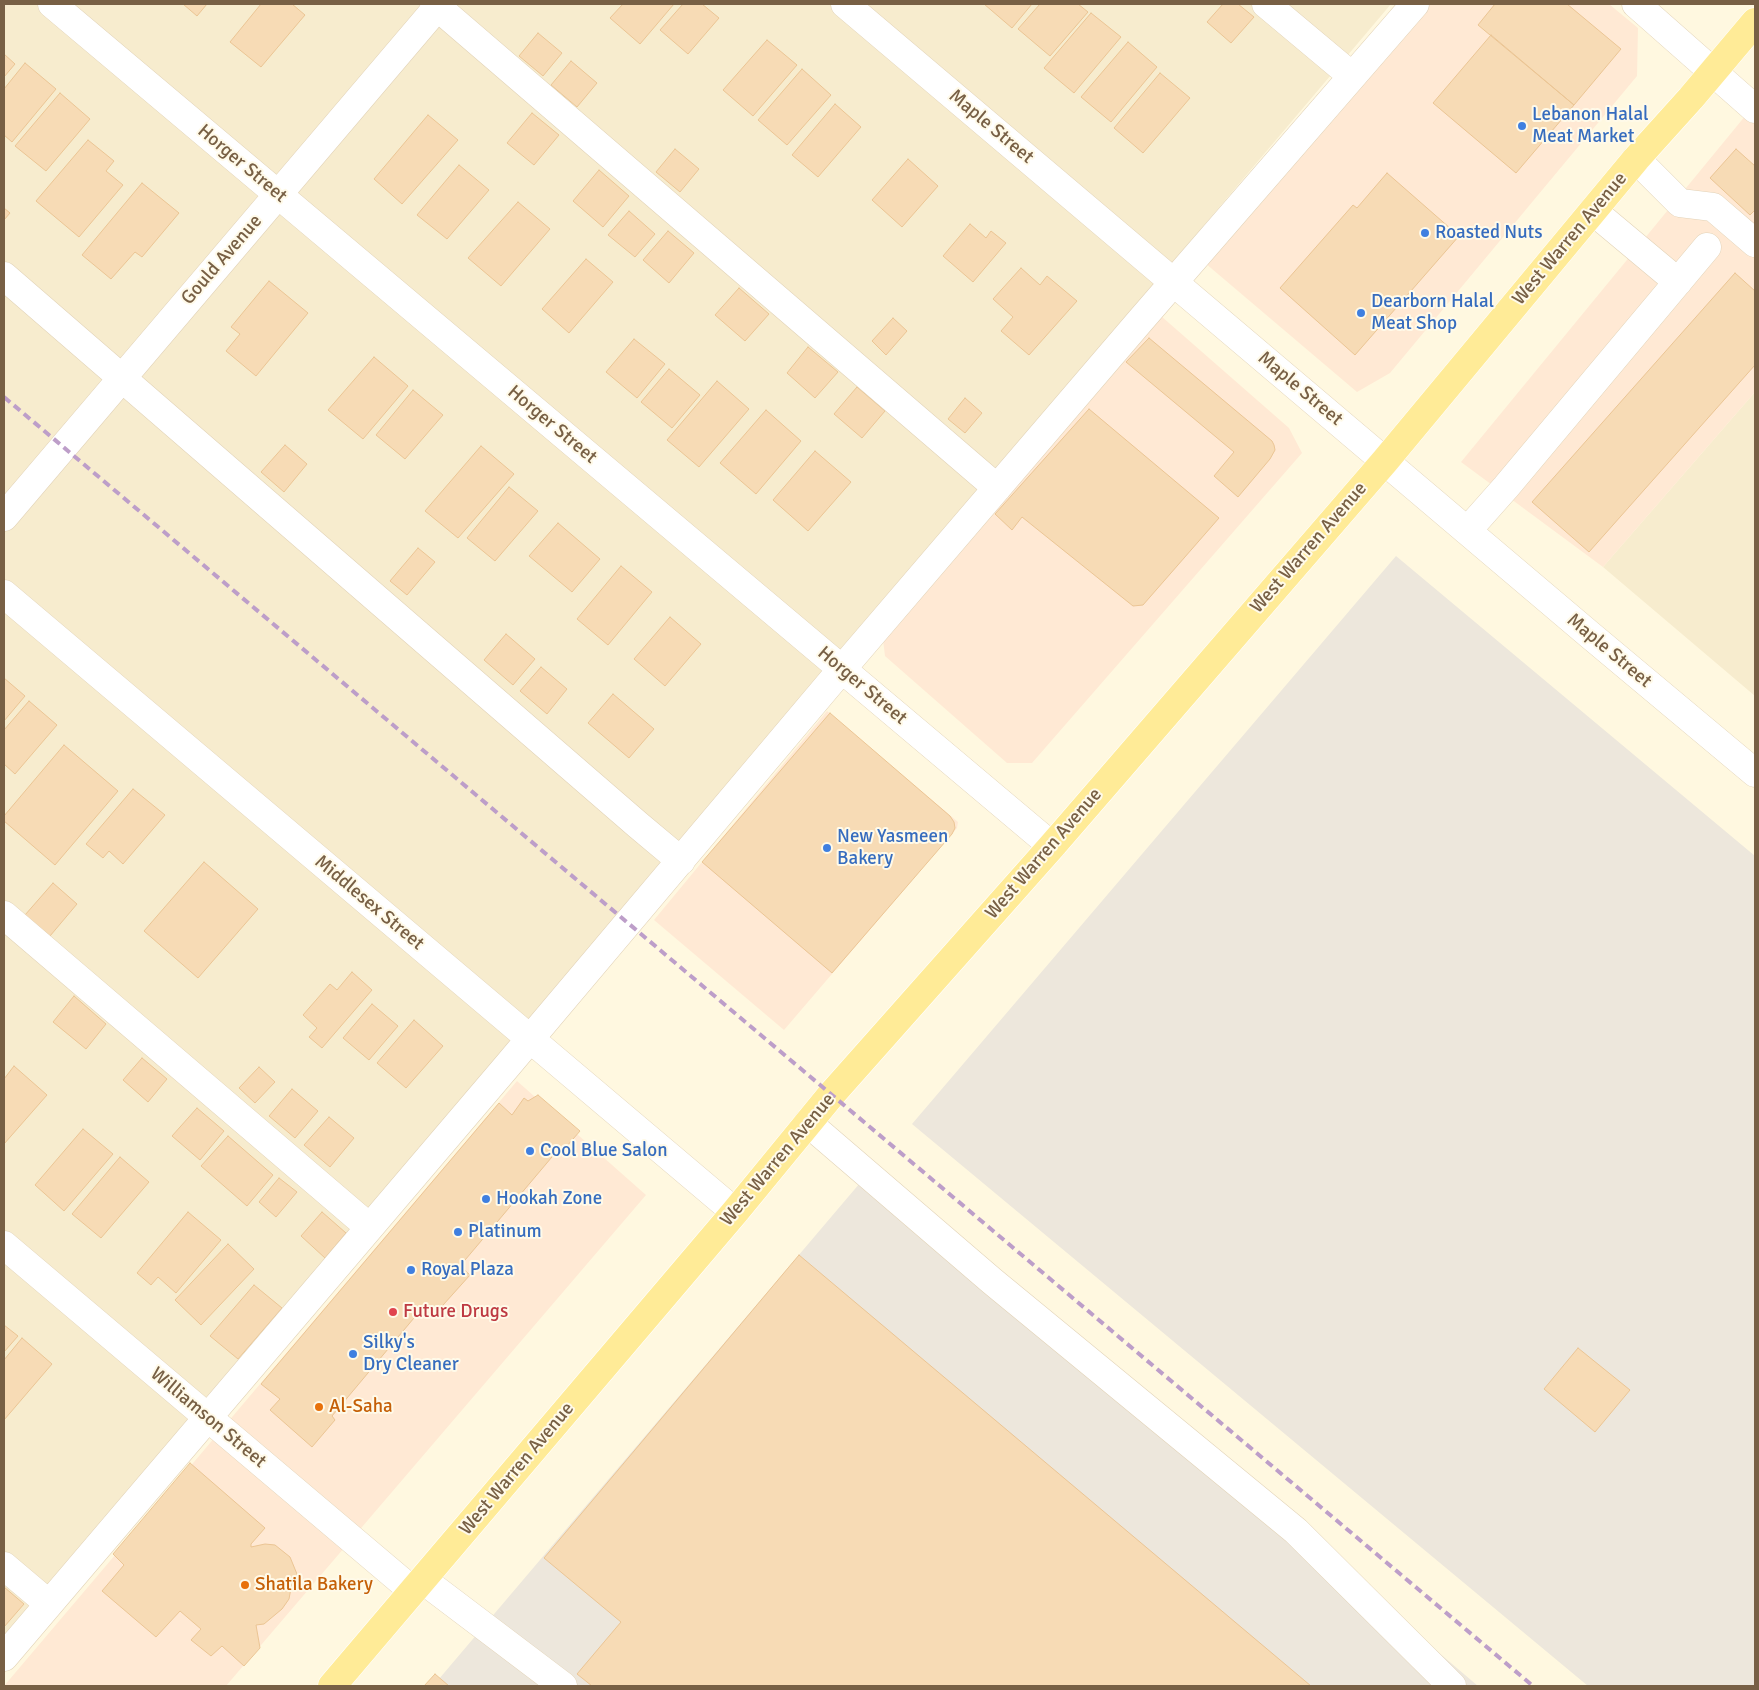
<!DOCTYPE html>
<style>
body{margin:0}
#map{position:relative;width:1759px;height:1690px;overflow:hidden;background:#fff8e0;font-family:Signika,sans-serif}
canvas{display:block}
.frame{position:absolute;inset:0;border:5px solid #786045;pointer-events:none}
</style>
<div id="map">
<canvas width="1759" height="1690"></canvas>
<div class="frame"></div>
</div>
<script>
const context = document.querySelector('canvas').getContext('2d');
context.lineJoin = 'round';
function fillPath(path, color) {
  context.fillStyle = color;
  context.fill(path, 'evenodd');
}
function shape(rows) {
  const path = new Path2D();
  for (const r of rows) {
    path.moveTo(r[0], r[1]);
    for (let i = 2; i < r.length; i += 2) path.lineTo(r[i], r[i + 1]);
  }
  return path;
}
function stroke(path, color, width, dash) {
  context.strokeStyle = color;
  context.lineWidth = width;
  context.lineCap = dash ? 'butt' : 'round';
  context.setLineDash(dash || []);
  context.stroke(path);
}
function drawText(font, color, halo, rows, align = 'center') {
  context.font = font + ' Signika,sans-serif';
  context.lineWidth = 4;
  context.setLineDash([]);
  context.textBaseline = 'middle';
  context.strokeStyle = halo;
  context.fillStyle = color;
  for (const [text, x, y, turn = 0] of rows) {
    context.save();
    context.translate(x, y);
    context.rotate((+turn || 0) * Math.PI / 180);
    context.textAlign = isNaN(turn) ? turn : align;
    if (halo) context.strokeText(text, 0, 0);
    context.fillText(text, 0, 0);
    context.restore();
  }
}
fillPath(shape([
 [4,4,1391,4,4,1644],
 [1755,392,1755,696,1603,567]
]), '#f7ecce');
fillPath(shape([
 [1430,4,1609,4,1638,28,1637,76,1390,373,1357,392,1205,263],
 [1755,104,1755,392,1603,567,1461,462],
 [1161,316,1289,428,1302,453,1032,763,1007,763,885,656,883,640],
 [827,711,958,822,957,828,784,1030,654,920],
 [517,1081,646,1195,226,1686,4,1686]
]), '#ffe9d4');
fillPath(shape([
 [1396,556,1755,856,1755,1686,1588,1686,912,1124],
 [871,1170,1478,1686,433,1686]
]), '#ede7dc');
const building = shape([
 [183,4,207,4,197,16,183,4],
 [261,4,292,4,305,15,261,67,230,42,261,4],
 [623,4,674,4,640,44,610,18,623,4],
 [683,4,702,4,719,18,688,54,660,30,683,4],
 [984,4,1032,4,1012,28,984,4],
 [1040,4,1078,4,1088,12,1050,56,1018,29,1040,4],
 [1223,4,1238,4,1254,17,1231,43,1207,22,1223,4],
 [1495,4,1567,4,1621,49,1574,105,1478,25,1495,4],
 [1091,13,1121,37,1074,93,1044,68,1091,13],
 [538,33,562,53,543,76,519,56,538,33],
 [1491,35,1574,105,1516,173,1433,103,1491,35],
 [767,40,797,65,753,116,723,90,767,40],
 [1128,42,1157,67,1111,122,1081,97,1128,42],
 [4,54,15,64,4,77,4,54],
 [571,61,597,83,577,107,551,85,571,61],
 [25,63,56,89,12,142,4,135,4,89,25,63],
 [802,69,831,95,787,145,758,120,802,69],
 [1160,73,1190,98,1143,153,1114,128,1160,73],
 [60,93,90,119,46,171,15,146,60,93],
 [835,104,861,127,818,177,792,155,835,104],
 [532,113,559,135,534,165,507,143,532,113],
 [428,115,458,140,402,204,374,179,428,115],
 [88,140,114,161,106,171,123,185,79,237,36,201,88,140],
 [675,149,699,169,680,192,656,172,675,149],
 [1736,149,1755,166,1755,210,1750,215,1710,178,1736,149],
 [908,159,938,186,902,227,872,200,908,159],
 [459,165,489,190,447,239,417,215,459,165],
 [599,170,629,196,603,227,573,201,599,170],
 [1387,173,1459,236,1355,355,1280,288,1353,205,1357,208,1387,173],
 [142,183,179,213,142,257,135,252,111,279,82,255,142,183],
 [518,202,550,229,501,286,468,258,518,202],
 [4,208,10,213,4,220,4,208],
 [629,211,655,234,635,257,608,235,629,211],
 [970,224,986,238,991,231,1006,243,973,282,943,256,970,224],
 [668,231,694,253,669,283,643,260,668,231],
 [586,259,613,282,569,333,542,309,586,259],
 [1021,268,1040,285,1047,276,1077,301,1029,355,1001,331,1013,317,993,299,1021,268],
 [1735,273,1755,291,1755,365,1589,552,1532,502,1735,273],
 [269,281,308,313,256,376,226,351,240,334,231,327,269,281],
 [739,288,769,314,745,341,715,315,739,288],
 [893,318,907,331,886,355,872,341,893,318],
 [1149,338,1272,441,1274,445,1275,450,1270,459,1238,497,1214,476,1234,452,1126,362,1149,338],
 [634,339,665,364,637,398,606,372,634,339],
 [808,347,838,372,815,398,787,373,808,347],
 [374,357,408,386,363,439,328,410,374,357],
 [669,369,700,395,672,428,641,402,669,369],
 [717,381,749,409,699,467,667,440,717,381],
 [857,387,885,411,862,438,834,414,857,387],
 [413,390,443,415,405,459,376,435,413,390],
 [965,398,982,413,965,433,948,419,965,398],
 [1089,409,1219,518,1143,605,1133,606,1022,517,1012,530,995,514,1089,409],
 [766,410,801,441,756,494,720,463,766,410],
 [285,445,307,464,284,492,261,472,285,445],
 [481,446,514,474,458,538,425,511,481,446],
 [815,451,851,482,808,531,773,500,815,451],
 [509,487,538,511,495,561,467,538,509,487],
 [558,523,600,559,572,592,529,556,558,523],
 [418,548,435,562,407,595,390,581,418,548],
 [621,566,652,592,608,645,577,619,621,566],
 [670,617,701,644,665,686,634,659,670,617],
 [506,634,535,659,513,685,484,660,506,634],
 [541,667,567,689,547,714,520,691,541,667],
 [4,678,25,696,4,721,4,678],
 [613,694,654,729,629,758,588,723,613,694],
 [29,701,57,725,15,774,4,764,4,730,29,701],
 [830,713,950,816,954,822,955,828,952,834,832,973,702,862,830,713],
 [64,745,118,791,55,865,4,821,4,816,64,745],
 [133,789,165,815,123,864,109,851,103,858,86,844,133,789],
 [204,862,258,909,198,978,144,931,204,862],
 [53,883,77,904,50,936,25,915,53,883],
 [352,972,372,990,322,1048,309,1037,317,1028,303,1015,330,984,337,990,352,972],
 [74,996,106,1024,86,1049,53,1022,74,996],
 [372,1004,398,1026,369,1060,343,1038,372,1004],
 [414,1020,443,1046,406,1088,377,1063,414,1020],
 [142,1058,167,1079,148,1102,123,1080,142,1058],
 [14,1066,47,1095,4,1144,4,1079,14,1066],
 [259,1067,275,1082,255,1103,239,1088,259,1067],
 [292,1089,318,1111,295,1138,269,1116,292,1089],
 [538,1095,580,1131,560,1154,557,1151,460,1266,470,1275,435,1314,424,1306,332,1416,335,1420,312,1447,270,1410,280,1399,261,1384,499,1103,512,1115,524,1098,528,1101,538,1095],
 [197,1108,224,1131,200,1160,172,1136,197,1108],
 [329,1117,354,1138,330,1167,304,1145,329,1117],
 [83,1129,113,1154,64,1211,35,1185,83,1129],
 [228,1136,273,1175,247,1206,201,1166,228,1136],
 [120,1157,149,1182,101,1238,72,1214,120,1157],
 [279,1178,297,1192,276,1217,259,1202,279,1178],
 [188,1212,221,1240,176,1293,158,1277,151,1285,137,1273,188,1212],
 [322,1212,346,1233,325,1258,301,1236,322,1212],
 [228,1244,254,1269,201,1325,175,1300,228,1244],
 [799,1255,1311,1686,592,1686,577,1674,621,1622,544,1558,799,1255],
 [254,1285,282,1308,238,1359,210,1336,254,1285],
 [4,1325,18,1336,4,1352,4,1325],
 [22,1338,52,1364,4,1420,4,1360,22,1338],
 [1578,1348,1630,1390,1595,1432,1544,1389,1578,1348],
 [190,1463,265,1528,251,1544,251,1547,265,1544,275,1545,290,1557,299,1579,298,1587,291,1588,289,1599,282,1609,264,1624,256,1625,260,1648,244,1666,222,1646,211,1656,191,1640,201,1629,180,1611,156,1637,102,1591,124,1565,113,1554,190,1463],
 [4,1587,24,1604,4,1627,4,1587],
 [435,1674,449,1686,424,1686,435,1674]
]);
fillPath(building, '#f7dbb5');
stroke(building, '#ebc594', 1);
const minor = shape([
 [52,4,1052,846],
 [434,4,997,488],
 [845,4,1590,635,1755,773],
 [1266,4,1352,76],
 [1636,4,1755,109],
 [1636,159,1680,203,1713,207,1755,243],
 [1593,211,1678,282],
 [4,276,638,825,681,861],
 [4,517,440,4],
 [1467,531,1506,487,1707,247],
 [4,594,735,1212],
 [4,915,369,1227],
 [808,1123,992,1281,1296,1531,1452,1686],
 [4,1245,413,1591],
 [4,1566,49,1604],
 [423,1580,563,1686],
 [4,1657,508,1065,842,669,1140,321,1415,4]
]);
const major = shape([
 [332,1686,735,1212,831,1095,1052,846,1385,461,1636,159,1691,98,1755,22]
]);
stroke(minor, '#e2d3b8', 29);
stroke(major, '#fff', 29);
stroke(minor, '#fff', 28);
stroke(major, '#ffeb97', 28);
stroke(shape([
 [4,397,1533,1686]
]), '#bd9ec9', 4, [8, 5]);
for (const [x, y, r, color] of [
 [1522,126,5,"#3f7fe0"],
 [1425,233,5,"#3f7fe0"],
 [1361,313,5,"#3f7fe0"],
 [827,848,5,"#3f7fe0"],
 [530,1151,5,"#3f7fe0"],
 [486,1199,5,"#3f7fe0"],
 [458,1232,5,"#3f7fe0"],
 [411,1270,5,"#3f7fe0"],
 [393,1312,5,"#e0444e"],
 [353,1354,5,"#3f7fe0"],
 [319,1407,5,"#e8710a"],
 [245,1585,5,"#e8710a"]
]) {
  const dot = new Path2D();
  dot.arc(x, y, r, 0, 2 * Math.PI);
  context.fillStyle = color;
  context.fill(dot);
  stroke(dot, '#fffae9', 2);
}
drawText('19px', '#366cbe', '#fffae9', [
 ["Lebanon Halal",1532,115],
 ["Meat Market",1532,137],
 ["Roasted Nuts",1435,233],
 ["Dearborn Halal",1371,302],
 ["Meat Shop",1371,324],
 ["New Yasmeen",837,837],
 ["Bakery",837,859],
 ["Cool Blue Salon",540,1151],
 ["Hookah Zone",496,1199],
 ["Platinum",468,1232],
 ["Royal Plaza",421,1270],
 ["Silky's",363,1343],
 ["Dry Cleaner",363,1365]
], 'left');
drawText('19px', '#786045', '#fffae9', [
 ["Maple Street",991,127,40],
 ["Horger Street",242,164,40],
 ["West Warren Avenue",1570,239,-50],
 ["Gould Avenue",222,260,-49],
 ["Maple Street",1300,389,40],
 ["Horger Street",552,425,40],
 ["West Warren Avenue",1309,548,-49],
 ["Maple Street",1609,651,40],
 ["Horger Street",862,686,40],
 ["West Warren Avenue",1044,854,-49],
 ["Middlesex Street",369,903,40],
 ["West Warren Avenue",778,1160,-50],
 ["Williamson Street",208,1418,40],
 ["West Warren Avenue",517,1469,-50]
]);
drawText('19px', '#be3a42', '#fffae9', [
 ["Future Drugs",403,1312]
], 'left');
drawText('19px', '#c56008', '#fffae9', [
 ["Al-Saha",329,1407],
 ["Shatila Bakery",255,1585]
], 'left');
</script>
